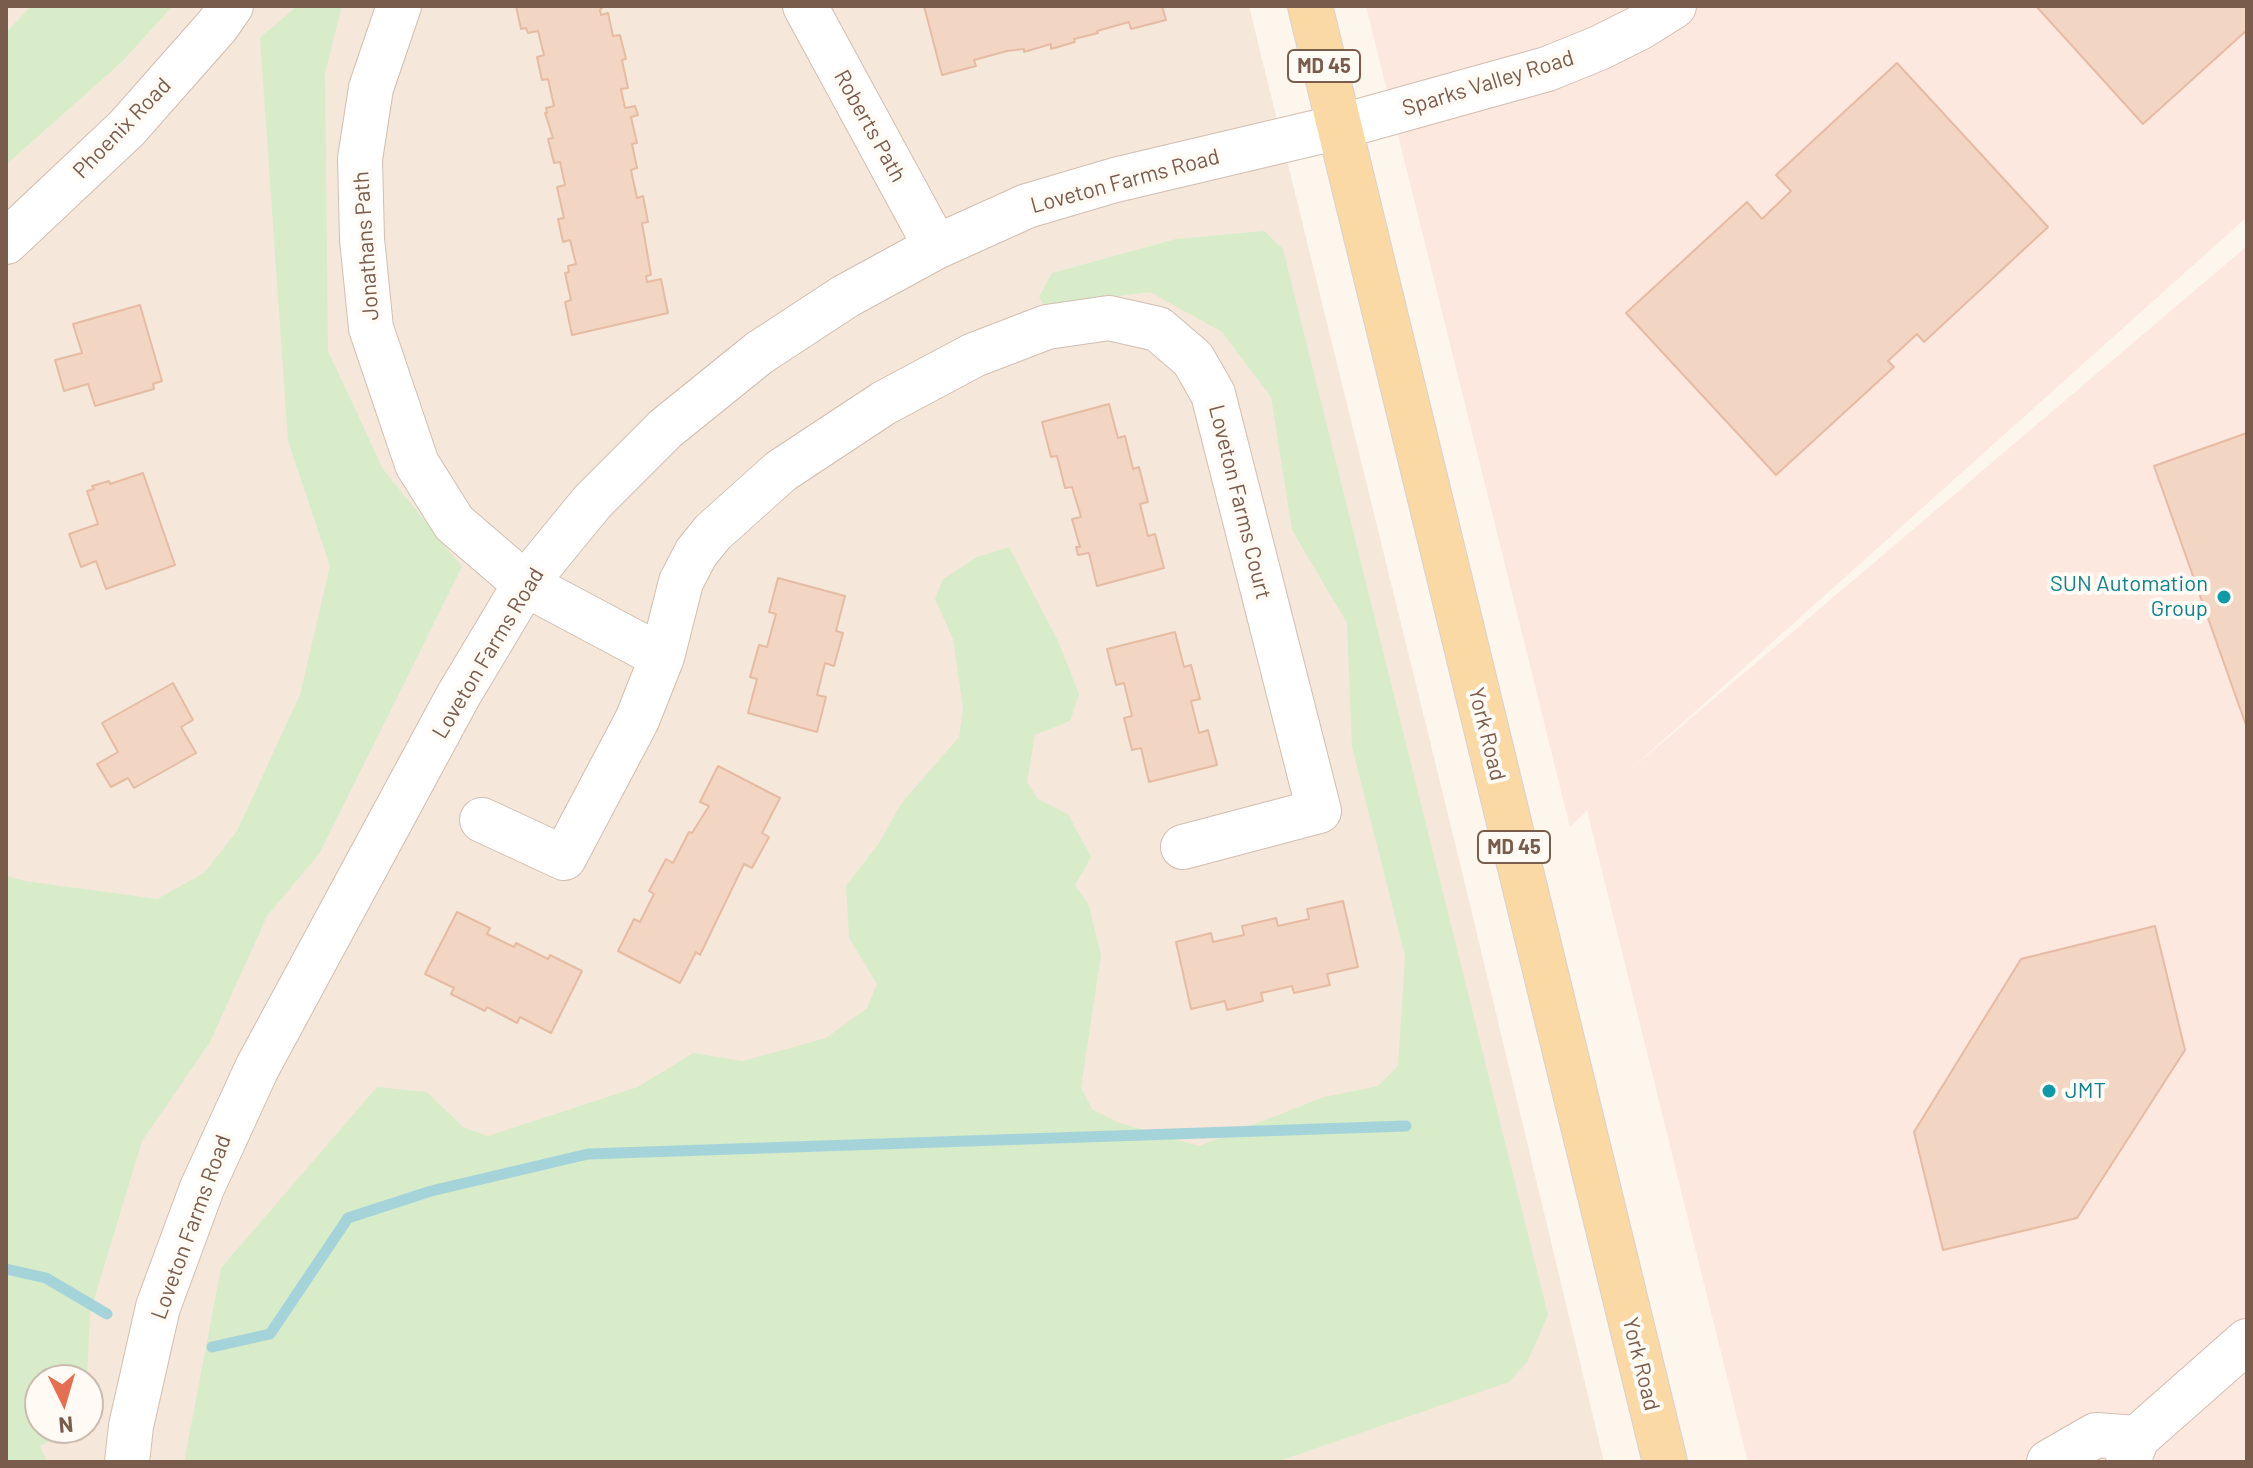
<!DOCTYPE html>
<style>
body{margin:0}
#map{position:relative;width:2253px;height:1468px;overflow:hidden;background:#fdf6ec;font-family:Barlow,sans-serif}
canvas{display:block}
.frame{position:absolute;inset:0;border:8px solid #7a5c4d;pointer-events:none}
.north{position:absolute;left:24px;top:1364px;width:80px;height:80px;box-sizing:border-box;background:#fffaf3;border:2px solid #cabbb1;border-radius:50%;rotate:175deg;font-size:22px;font-weight:700;line-height:32px;text-align:center;color:#7a5c4d}
.north::after{content:'';display:block;margin:auto;width:28px;height:36px;background:#e76f51;clip-path:polygon(50% 0,100% 100%,50% 72%,0 100%)}
</style>
<div id="map">
<canvas width="2253" height="1468"></canvas>
<div class="frame"></div>
<div class="north">N</div>
</div>
<script>
const context = document.querySelector('canvas').getContext('2d');
context.lineJoin = 'round';
function fillPath(path, color) {
  context.fillStyle = color;
  context.fill(path, 'evenodd');
}
function shape(rows) {
  const path = new Path2D();
  for (const r of rows) {
    path.moveTo(r[0], r[1]);
    for (let i = 2; i < r.length; i += 2) path.lineTo(r[i], r[i + 1]);
  }
  return path;
}
function stroke(path, color, width, dash) {
  context.strokeStyle = color;
  context.lineWidth = width;
  context.lineCap = dash ? 'butt' : 'round';
  context.setLineDash(dash || []);
  context.stroke(path);
}
function drawText(font, color, halo, rows, align = 'center') {
  context.font = font + ' Barlow,sans-serif';
  context.lineWidth = 8;
  context.setLineDash([]);
  context.textBaseline = 'middle';
  context.strokeStyle = halo;
  context.fillStyle = color;
  for (const [text, x, y, turn = 0] of rows) {
    context.save();
    context.translate(x, y);
    context.rotate((+turn || 0) * Math.PI / 180);
    context.textAlign = isNaN(turn) ? turn : align;
    if (halo) context.strokeText(text, 0, 0);
    context.fillText(text, 0, 0);
    context.restore();
  }
}
fillPath(shape([
 [6,6,31,6,6,32],
 [173,6,1249,6,1458,855,1604,1462,48,1462,6,1379,6,165,122,62],
 [40,1380,88,1380,88,1428,40,1428]
]), '#f5e8da');
fillPath(shape([
 [1366,6,2247,6,2247,217,1631,769,2247,246,2247,1462,1748,1462,1587,810,1570,827]
]), '#fde8e0');
fillPath(shape([
 [31,6,173,6,122,62,6,165,6,32],
 [297,6,342,6,325,73,328,351,383,469,462,567,319,854,267,916,210,1042,142,1141,90,1313,87,1380,40,1380,40,1428,65,1428,58,1436,40,1446,48,1462,6,1462,6,876,25,881,157,899,204,873,237,831,300,695,330,566,288,441,260,38],
 [1264,231,1283,249,1548,1315,1527,1362,1509,1382,1276,1462,184,1462,221,1268,377,1087,427,1092,463,1127,488,1136,638,1087,693,1053,743,1061,826,1038,867,1008,877,984,849,938,846,886,880,842,900,805,959,737,963,709,953,639,935,599,943,579,977,557,1009,547,1058,641,1079,694,1070,721,1035,735,1027,782,1038,799,1068,814,1091,857,1075,885,1089,906,1101,955,1081,1087,1092,1109,1120,1123,1199,1146,1324,1097,1378,1086,1398,1066,1405,956,1352,747,1347,623,1292,530,1271,397,1222,332,1150,292,1044,305,1039,297,1052,273,1176,239]
]), '#d8ecc9');
stroke(shape([
 [6,1269,46,1278,107,1314],
 [212,1347,270,1334,348,1218,431,1191,588,1154,1406,1126]
]), '#a5d3da', 11);
const building = shape([
 [516,6,604,6,600,10,601,15,608,13,613,36,620,35,626,59,622,60,628,88,621,89,625,108,635,106,638,115,631,117,637,143,632,144,637,168,631,170,637,198,643,196,648,222,642,223,651,275,646,276,647,282,661,279,668,313,572,335,565,302,571,300,565,273,569,272,568,266,576,264,570,240,563,242,558,219,564,218,557,187,565,185,560,162,554,163,548,139,553,138,545,113,547,113,546,108,554,106,548,79,542,80,537,57,544,55,538,31,528,33,526,28,521,29,516,6],
 [924,6,1162,6,1166,20,1131,29,1129,22,1097,31,1098,33,1074,39,1075,42,1051,49,1051,44,1024,52,1024,49,1007,51,974,60,976,66,942,75,924,6],
 [2036,6,2247,6,2247,30,2143,124,2036,6],
 [1897,63,2048,227,1924,342,1917,334,1888,361,1894,367,1776,475,1626,313,1747,202,1762,219,1791,191,1776,175,1897,63],
 [140,305,162,381,153,384,154,389,95,406,88,384,64,391,55,360,82,353,73,324,140,305],
 [1109,404,1118,438,1125,436,1133,469,1139,467,1148,502,1140,504,1148,536,1155,534,1164,568,1097,586,1089,553,1078,555,1076,547,1080,547,1072,519,1081,517,1072,487,1065,488,1057,456,1051,457,1042,422,1109,404],
 [2247,433,2247,728,2154,466,2247,433],
 [143,473,175,565,106,589,96,561,81,567,69,534,98,524,87,491,94,489,92,486,109,481,110,484,143,473],
 [778,578,845,596,836,631,843,633,834,666,825,663,817,695,826,697,817,732,748,713,757,679,750,677,759,645,767,647,776,614,769,612,778,578],
 [1175,632,1184,667,1191,665,1200,699,1191,701,1199,733,1208,730,1217,765,1149,782,1141,748,1132,750,1124,718,1132,716,1124,683,1116,685,1107,649,1175,632],
 [173,683,193,720,181,727,196,753,134,788,128,778,111,787,97,764,118,752,102,723,173,683],
 [718,766,780,798,762,833,769,837,752,868,744,864,700,955,696,952,680,983,618,951,634,919,640,922,654,894,649,891,666,859,673,863,689,832,692,833,709,806,700,802,718,766],
 [1343,901,1358,967,1327,974,1330,985,1294,993,1292,986,1261,993,1263,1001,1227,1010,1225,1001,1191,1009,1176,942,1211,933,1213,942,1244,935,1242,926,1276,918,1278,926,1309,919,1307,909,1343,901],
 [457,912,490,928,487,934,514,947,516,943,548,959,550,955,582,971,551,1033,520,1017,517,1023,487,1007,485,1011,451,994,454,988,425,974,457,912],
 [2155,926,2185,1050,2077,1218,1943,1250,1914,1132,2021,959,2155,926]
]);
fillPath(building, '#f3d5c3');
stroke(building, '#e6bba3', 2);
const minor = shape([
 [399,6,371,88,360,159,362,239,371,328,417,464,454,523,525,584,662,657],
 [805,6,936,247],
 [482,820,564,858,637,720,662,657,681,582,696,553,713,532,781,471,884,403,974,355,1047,327,1109,318,1158,329,1193,359,1213,394,1319,811,1183,847],
 [2137,1438,2247,1341],
 [127,1462,131,1426,158,1307,202,1188,257,1068,458,696,525,584,593,501,665,429,759,353,846,296,936,247,1027,206,1115,180,1339,127,1547,69,1599,48,1639,28,1674,6],
 [2049,1462,2096,1435,2137,1438,2128,1462]
]);
const tertiary = shape([
 [6,242,127,128,217,26,231,6]
]);
const primary = shape([
 [1310,6,1665,1462]
]);
stroke(minor, '#d1beb0', 46);
stroke(tertiary, '#d1beb0', 46);
stroke(primary, '#dad1cd', 46);
stroke(minor, '#fff', 44);
stroke(tertiary, '#fff', 44);
stroke(primary, '#fbd9a5', 44);
for (const [x, y, r, color] of [
 [2224,597,8,"#0f9aa8"],
 [2049,1091,8,"#0f9aa8"]
]) {
  const dot = new Path2D();
  dot.arc(x, y, r, 0, 2 * Math.PI);
  context.fillStyle = color;
  context.fill(dot);
  stroke(dot, '#fffaf3', 3);
}
for (const [x, y, w] of [
 [1324,66,72],
 [1514,847,72]
]) {
  const box = new Path2D();
  box.roundRect(x - w / 2, y - 16, w, 32, 6);
  context.fillStyle = '#fffaf3';
  context.fill(box);
  stroke(box, '#7a5c4d', 2);
}
drawText('bold 20px', '#7a5c4d', null, [
 ["MD 45",1324,66],
 ["MD 45",1514,847]
]);
drawText('22px', '#7a5c4d', '#fffaf3', [
 ["Sparks Valley Road",1488,83,-17],
 ["Roberts Path",870,126,61],
 ["Phoenix Road",122,128,-46],
 ["Loveton Farms Road",1125,181,-15],
 ["Jonathans Path",366,246,-94],
 ["Loveton Farms Court",1240,502,76],
 ["Loveton Farms Road",488,653,-59],
 ["York Road",1487,734,76],
 ["Loveton Farms Road",191,1227,-70],
 ["York Road",1641,1364,76]
]);
drawText('22px', '#0d838f', '#fffaf3', [
 ["SUN Automation",2208,584],
 ["Group",2208,609],
 ["JMT",2065,1091,"left"]
], 'right');
</script>
